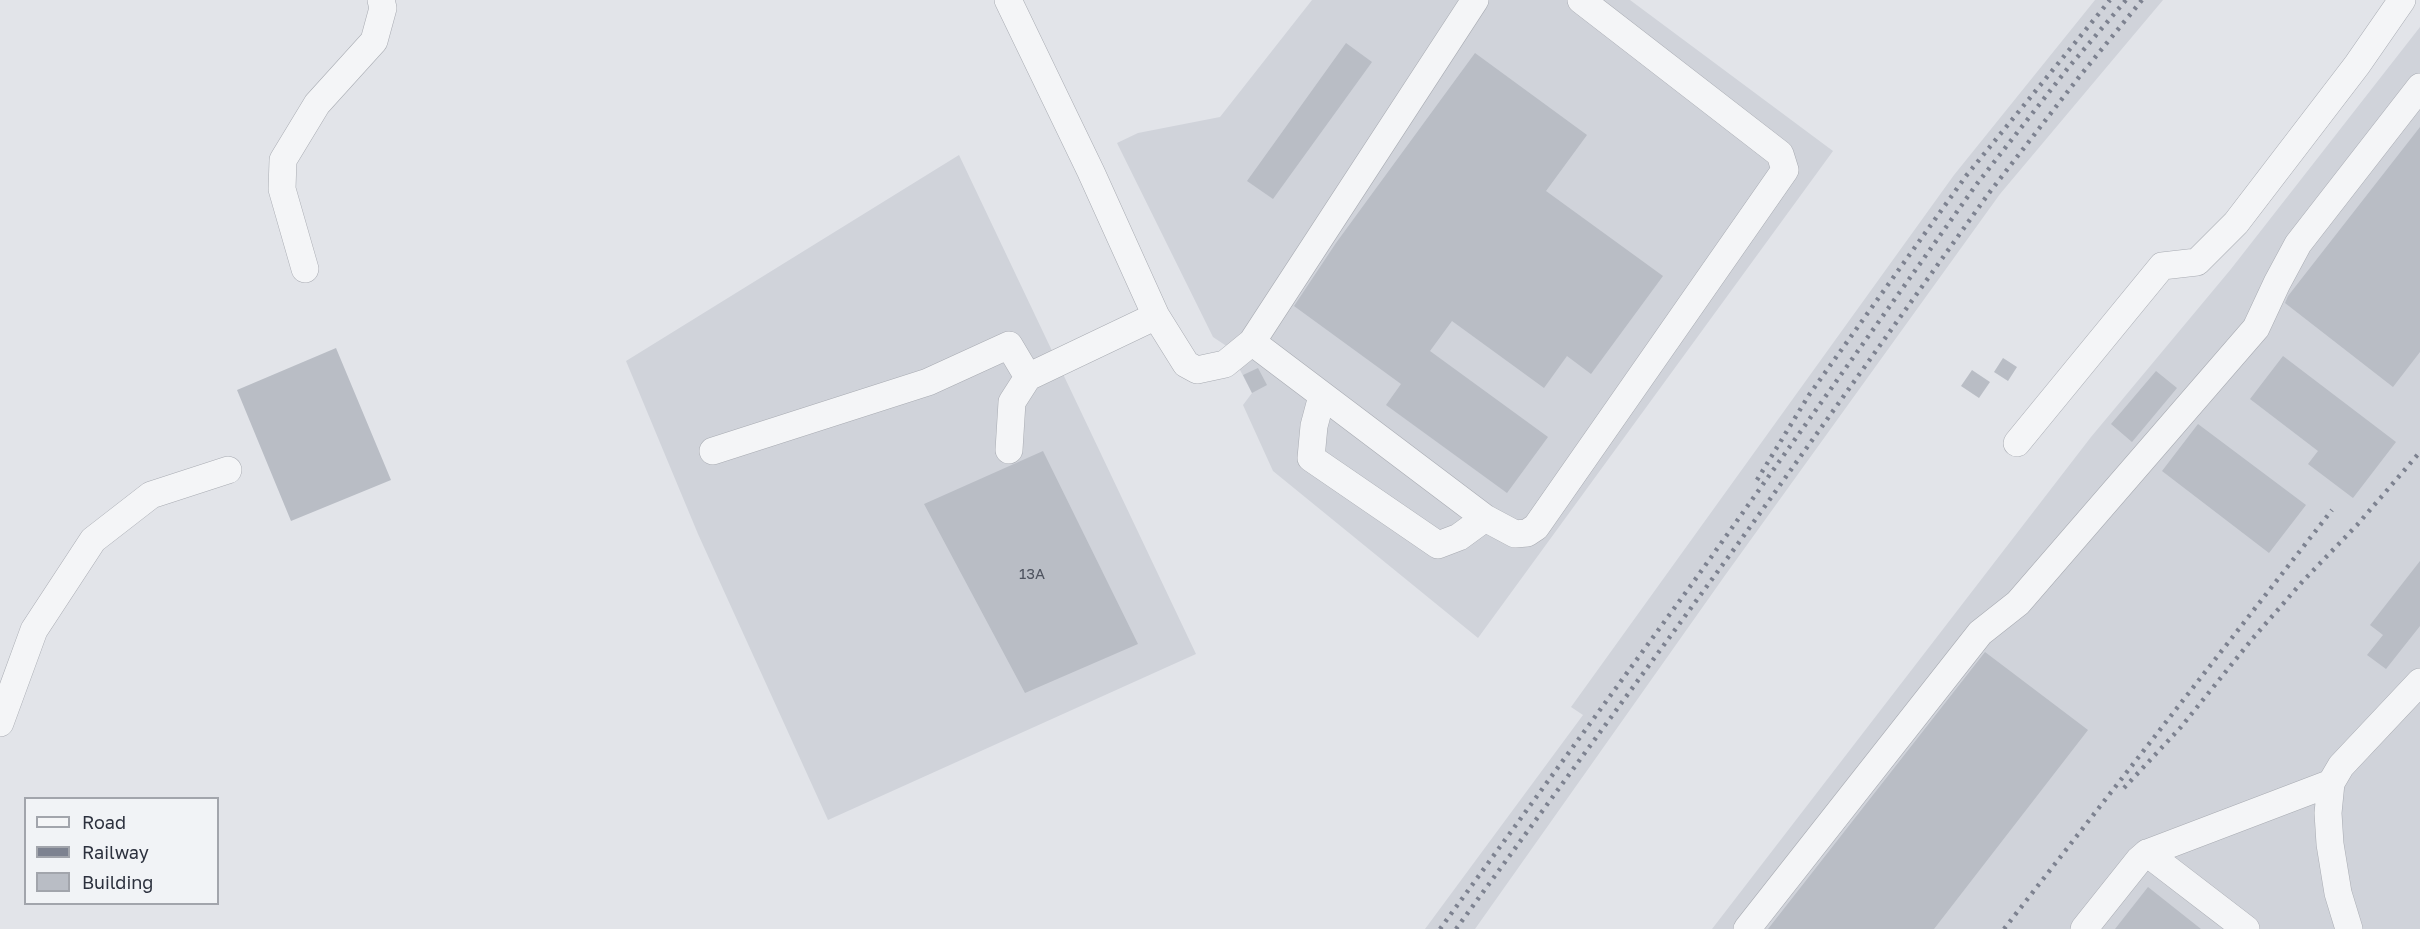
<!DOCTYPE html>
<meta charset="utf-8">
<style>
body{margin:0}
#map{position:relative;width:2420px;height:929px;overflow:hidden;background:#e2e4e9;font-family:"Golos Text",sans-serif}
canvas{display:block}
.legend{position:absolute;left:24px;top:797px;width:195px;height:108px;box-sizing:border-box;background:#f1f3f6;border:2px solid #a2a5ac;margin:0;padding:8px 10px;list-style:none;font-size:18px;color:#2c313e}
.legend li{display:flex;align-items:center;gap:12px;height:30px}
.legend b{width:30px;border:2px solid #a2a5ac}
</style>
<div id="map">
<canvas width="2420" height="929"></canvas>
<ul class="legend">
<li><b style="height:8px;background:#f4f5f7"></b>Road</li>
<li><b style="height:8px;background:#7d8290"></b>Railway</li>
<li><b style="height:16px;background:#b9bdc5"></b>Building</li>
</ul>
</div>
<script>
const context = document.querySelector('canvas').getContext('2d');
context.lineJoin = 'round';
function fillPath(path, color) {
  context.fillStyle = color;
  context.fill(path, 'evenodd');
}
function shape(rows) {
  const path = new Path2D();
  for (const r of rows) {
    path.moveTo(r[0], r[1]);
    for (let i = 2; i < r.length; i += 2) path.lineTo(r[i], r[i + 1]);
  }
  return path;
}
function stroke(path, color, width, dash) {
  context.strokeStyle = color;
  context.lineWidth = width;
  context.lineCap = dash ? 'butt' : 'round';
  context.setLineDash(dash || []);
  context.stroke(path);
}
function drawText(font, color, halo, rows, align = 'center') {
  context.font = font + ' "Golos Text",sans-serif';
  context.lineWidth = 4.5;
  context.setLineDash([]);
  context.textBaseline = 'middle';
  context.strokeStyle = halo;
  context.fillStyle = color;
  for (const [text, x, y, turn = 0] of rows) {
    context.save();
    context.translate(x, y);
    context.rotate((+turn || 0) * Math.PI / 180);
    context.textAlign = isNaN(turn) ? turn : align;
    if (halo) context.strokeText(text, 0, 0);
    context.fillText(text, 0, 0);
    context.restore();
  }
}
fillPath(shape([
 [1312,0,1630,0,1833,151,1478,638,1273,471,1243,405,1252,393,1228,347,1213,337,1117,143,1138,133,1220,117],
 [2095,0,2163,0,2000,194,1726,574,1475,929,1425,929,1583,715,1571,707,1954,175],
 [2420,27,2420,929,1712,929,2091,437,2231,269],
 [959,155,1196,654,828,820,698,534,626,361]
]), '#d0d3da');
fillPath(shape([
 [1346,43,1372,62,1273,199,1247,181],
 [1475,53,1587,135,1546,191,1663,276,1591,374,1567,356,1544,388,1452,321,1430,351,1548,437,1507,493,1386,405,1401,384,1294,306,1336,243],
 [2420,127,2420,352,2393,387,2285,303,2288,296],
 [336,348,391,480,291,521,237,390],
 [2283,356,2396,442,2353,498,2308,464,2318,451,2250,399],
 [2003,358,2017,367,2008,381,1994,372],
 [1258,368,1267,385,1252,393,1243,375],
 [1972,370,1990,382,1979,398,1961,386],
 [2156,371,2177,388,2132,442,2111,424],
 [2198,424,2306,505,2269,553,2162,471],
 [1043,451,1138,644,1025,693,924,504],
 [2420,561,2420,626,2386,669,2367,655,2383,635,2370,625],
 [1985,652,2088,730,1934,929,1768,929],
 [2148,887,2201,929,2115,929]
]), '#b9bdc5');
const minor = shape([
 [1008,0,1091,172,1156,316,1186,364,1197,370,1225,364,1252,342,1475,0],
 [305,269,282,189,283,160,317,104,374,41,383,8,381,0],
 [1252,342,1485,518,1515,534,1527,533,1536,527,1785,170,1780,154,1581,0],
 [1322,396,1314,426,1311,458,1438,545,1459,537,1485,518],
 [2017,443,2162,266,2197,262,2236,223,2357,65,2402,0],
 [1009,450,1012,402,1028,377],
 [713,451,928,382,1009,345,1028,377,1156,316],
 [0,723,34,630,93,540,151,495,228,470],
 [2147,853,2246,929],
 [1747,929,1980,633,2018,603,2256,328,2277,283,2298,244,2420,87],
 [2084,929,2139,860,2147,853,2331,783],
 [2349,929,2338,893,2330,844,2328,813,2331,783,2341,766,2420,682]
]);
stroke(minor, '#a8abb2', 28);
stroke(minor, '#f4f5f7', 27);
stroke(shape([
 [1757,480,1809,395,1966,176,2110,0],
 [2124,788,2181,727,2253,638,2303,581,2357,525,2420,452],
 [1440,929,1697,577,1976,185,2068,68,2126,0],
 [1456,929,1740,541,1989,193,2079,77,2142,0],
 [2004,929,2332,510]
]), '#7d8290', 4.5, [3, 6]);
drawText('15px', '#4f5460', null, [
 ["13А",1032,574]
]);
</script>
